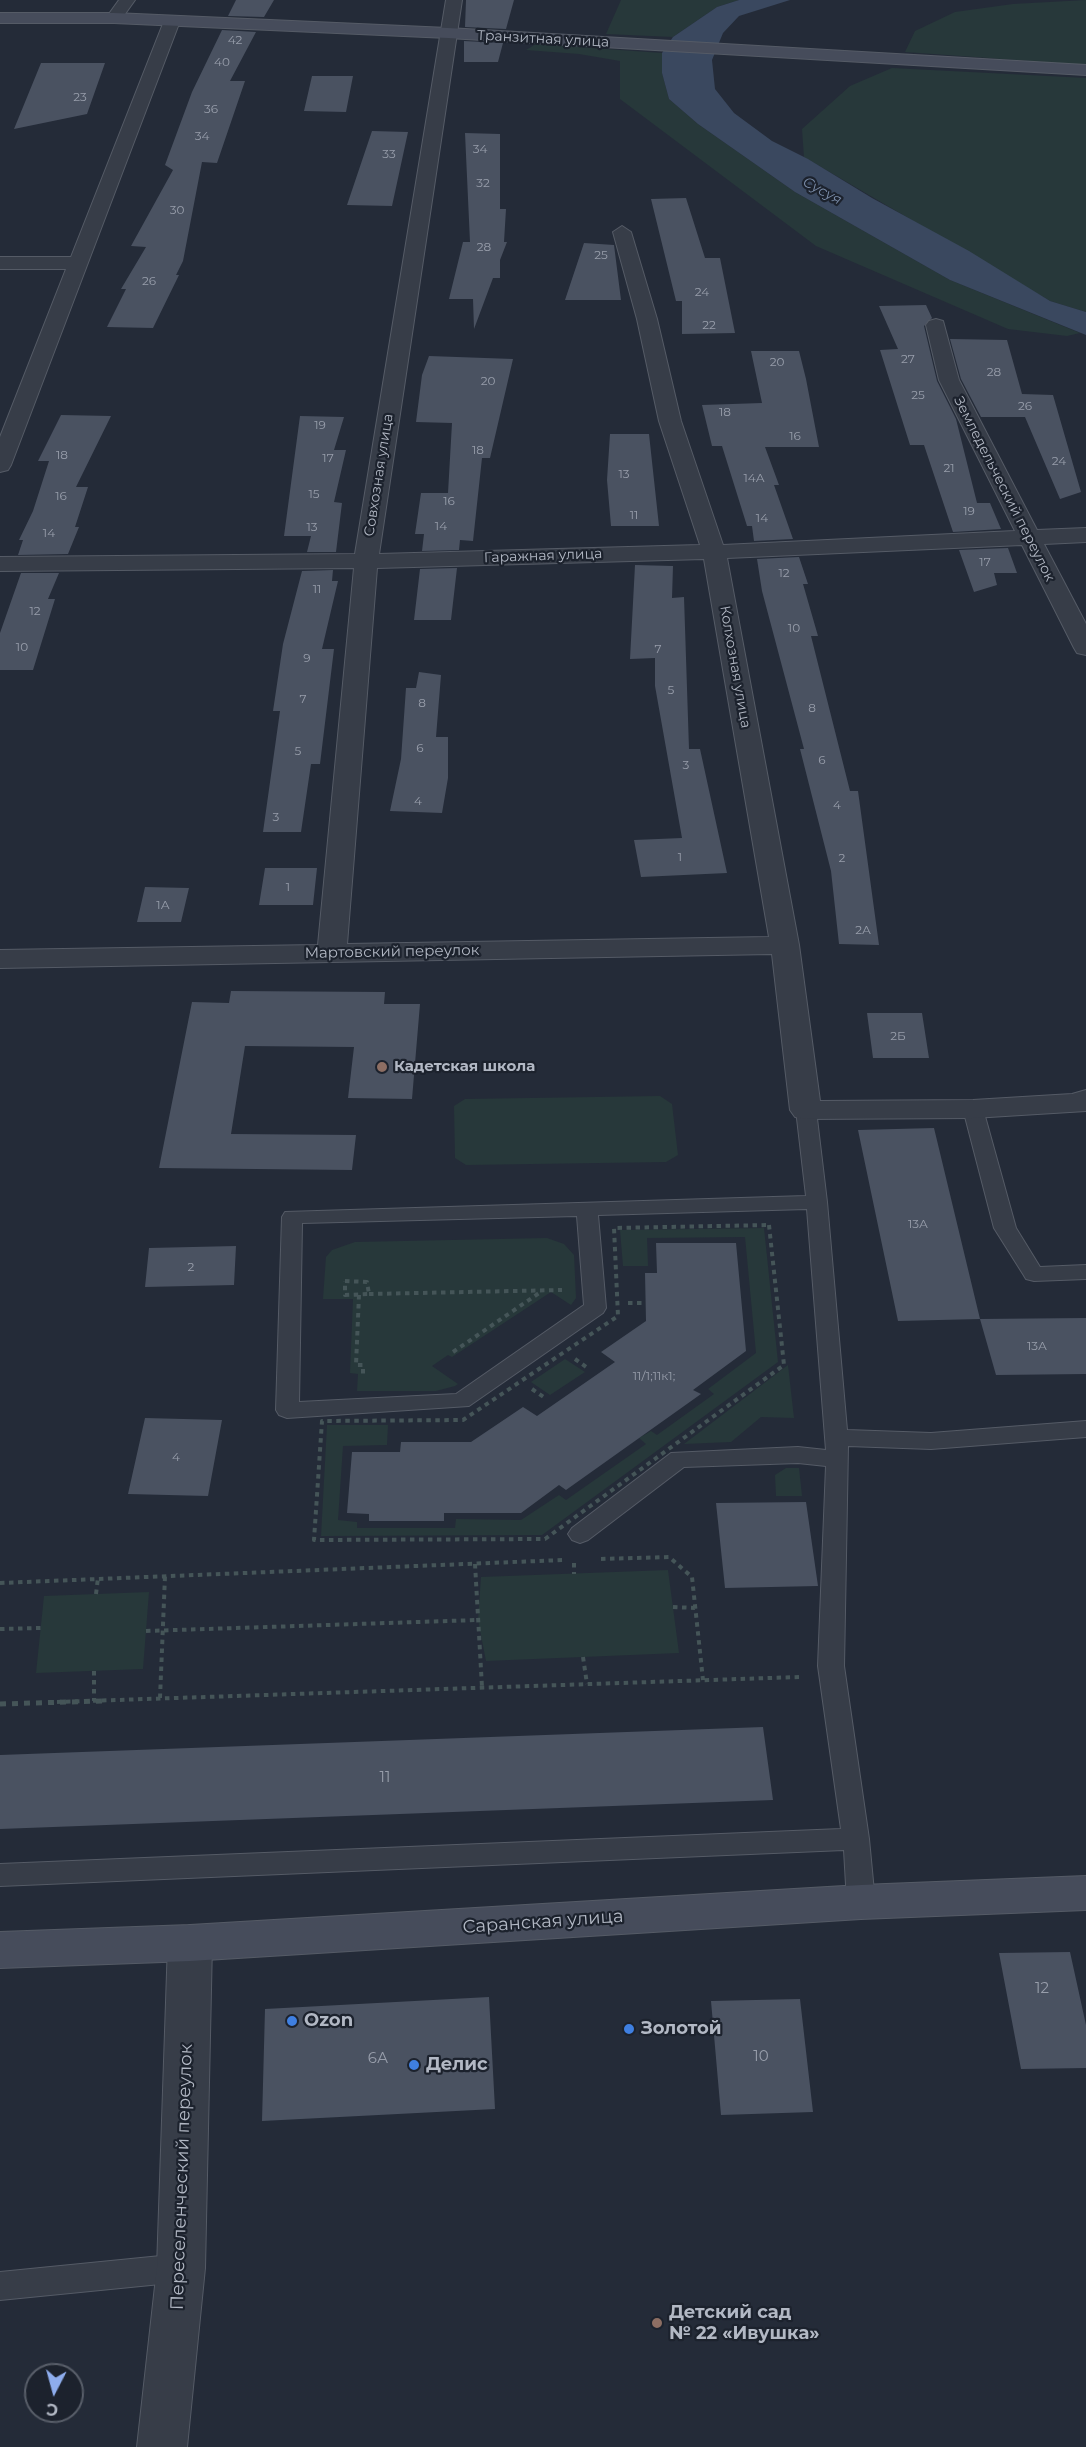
<!DOCTYPE html>
<meta charset="utf-8">
<style>
body{margin:0}
#map{position:relative;width:1086px;height:2447px;overflow:hidden;background:#242b38;font-family:Montserrat,sans-serif}
canvas{display:block}
.north{position:absolute;left:24px;top:2363px;width:60px;height:60px;box-sizing:border-box;background:#1c222d;border:2px solid #585e69;border-radius:50%;rotate:186deg;font-size:16px;font-weight:700;line-height:24px;text-align:center;color:#b2b8c4}
.north::after{content:'';display:block;margin:auto;width:21px;height:27px;background:#8eaded;clip-path:polygon(50% 0,100% 100%,50% 72%,0 100%)}
</style>
<div id="map">
<canvas width="1086" height="2447"></canvas>
<div class="north">С</div>
</div>
<script>
const context = document.querySelector('canvas').getContext('2d');
context.lineJoin = 'round';
function fillPath(path, color) {
  context.fillStyle = color;
  context.fill(path, 'evenodd');
}
function shape(rows) {
  const path = new Path2D();
  for (const r of rows) {
    path.moveTo(r[0], r[1]);
    for (let i = 2; i < r.length; i += 2) path.lineTo(r[i], r[i + 1]);
  }
  return path;
}
function stroke(path, color, width, dash) {
  context.strokeStyle = color;
  context.lineWidth = width;
  context.lineCap = dash ? 'butt' : 'round';
  context.setLineDash(dash || []);
  context.stroke(path);
}
function drawText(font, color, halo, rows, align = 'center') {
  context.font = font + ' Montserrat,sans-serif';
  context.lineWidth = 4.5;
  context.setLineDash([]);
  context.textBaseline = 'middle';
  context.strokeStyle = halo;
  context.fillStyle = color;
  for (const [text, x, y, turn = 0] of rows) {
    context.save();
    context.translate(x, y);
    context.rotate((+turn || 0) * Math.PI / 180);
    context.textAlign = isNaN(turn) ? turn : align;
    if (halo) context.strokeText(text, 0, 0);
    context.fillText(text, 0, 0);
    context.restore();
  }
}
fillPath(shape([
 [621,0,739,0,717,7,673,37,606,34],
 [1086,0,1086,65,905,52,915,31,955,12,1013,4],
 [536,44,662,53,662,73,669,99,698,124,795,192,950,280,1080,333,1067,336,1008,329,816,246,620,99,620,61,579,54,526,50],
 [892,68,1086,78,1086,312,1050,301,804,157,802,129,850,86],
 [660,1096,672,1104,678,1155,666,1162,466,1165,455,1158,454,1106,465,1099],
 [764,1228,778,1362,542,1535,321,1536,327,1425,388,1425,387,1445,343,1446,338,1520,357,1522,357,1528,455,1528,456,1519,521,1520,559,1495,566,1500,646,1444,639,1438,651,1431,657,1435,714,1394,708,1389,756,1353,745,1237,647,1238,648,1266,623,1266,620,1230],
 [547,1238,564,1244,574,1255,576,1298,571,1305,551,1292,452,1357,448,1355,432,1366,458,1384,455,1386,436,1391,357,1391,358,1374,350,1373,353,1299,323,1299,326,1257,332,1250,355,1242],
 [565,1359,585,1372,550,1395,531,1382],
 [788,1365,794,1418,761,1417,731,1442,684,1444],
 [786,1468,799,1468,802,1496,776,1496,775,1475],
 [668,1570,679,1653,486,1661,478,1620,481,1577],
 [149,1592,143,1669,36,1673,44,1596]
]), '#27383a');
fillPath(shape([
 [739,0,790,0,739,16,723,33,712,60,715,89,734,113,772,141,808,159,872,198,969,251,1050,301,1086,312,1086,335,950,280,795,192,698,124,669,99,662,73,662,53,673,37,717,7]
]), '#3a485f');
fillPath(shape([
 [236,0,274,0,264,17,228,16],
 [466,0,514,0,506,29,465,27],
 [222,30,256,32,230,81,245,81,217,163,202,162,183,261,176,275,179,275,153,328,107,327,126,289,121,289,146,247,131,246,173,170,165,165,192,92],
 [464,41,503,43,498,62,464,62],
 [41,63,105,63,87,114,14,129],
 [312,76,353,76,346,112,304,111],
 [372,131,408,132,392,206,347,205],
 [465,133,500,134,500,209,506,209,504,242,507,242,500,260,500,278,493,278,474,329,473,299,449,299,463,242,470,242],
 [686,198,705,258,720,258,735,333,682,334,682,301,676,301,651,199],
 [584,243,614,245,621,300,565,300],
 [926,305,932,318,924,326,937,381,956,419,977,503,990,503,1001,529,953,532,924,445,910,445,880,350,898,349,879,306],
 [950,339,1007,340,1022,394,1053,395,1081,492,1060,499,1025,417,981,417,961,379],
 [751,351,799,351,806,379,819,447,765,447,779,485,774,485,793,539,754,541,752,526,747,526,722,446,712,446,702,405,762,403],
 [429,356,513,359,490,458,482,458,473,541,460,540,459,550,422,551,424,534,415,534,421,493,448,493,452,423,416,422,422,375],
 [61,415,111,416,76,487,88,487,75,527,79,527,68,554,18,555,23,540,19,540,33,511,49,461,38,461],
 [300,416,344,417,334,450,346,450,334,502,342,503,336,552,307,552,311,536,284,536],
 [610,434,649,434,659,526,611,526,607,480],
 [1008,548,1017,573,994,573,997,585,974,592,959,550],
 [799,557,808,584,803,584,818,636,811,636,850,791,858,791,879,945,839,944,831,871,800,749,804,749,762,591,757,559],
 [635,565,673,566,672,598,684,597,689,749,700,749,727,873,641,877,634,840,682,838,655,686,655,658,630,659],
 [457,568,451,620,414,620,420,569],
 [333,570,332,581,338,581,322,649,334,649,320,764,311,764,301,832,263,832,280,711,273,711,283,644,302,571],
 [21,573,59,573,48,599,55,599,33,670,0,670,0,633],
 [419,672,441,675,436,737,448,737,448,778,442,813,390,811,401,759,406,688,416,688],
 [265,868,317,868,313,905,259,905],
 [145,887,189,888,181,922,137,922],
 [231,991,385,992,384,1004,420,1004,412,1099,348,1098,354,1047,245,1046,231,1134,356,1135,352,1170,159,1168,192,1002,229,1003],
 [867,1013,922,1013,929,1058,873,1058],
 [934,1128,980,1319,898,1321,858,1130],
 [656,1243,736,1243,746,1351,693,1390,701,1394,566,1490,559,1485,521,1513,444,1513,444,1521,369,1521,369,1514,347,1513,352,1452,400,1452,401,1442,471,1442,523,1407,537,1416,615,1362,601,1352,646,1321,645,1273,657,1273],
 [236,1246,234,1285,145,1287,149,1248],
 [1086,1318,1086,1374,996,1375,980,1319],
 [145,1418,222,1420,208,1496,128,1494],
 [806,1502,818,1586,725,1588,716,1503],
 [763,1727,773,1800,0,1829,0,1755],
 [1070,1952,1086,2025,1086,2068,1021,2069,999,1953],
 [489,1997,495,2109,262,2121,265,2009],
 [800,1999,813,2112,721,2115,711,2001]
]), '#4a5261');
const lane = shape([
 [973,1103,980,1105,983,1109,1016,1228,1040,1267,1086,1265,1086,1279,1034,1281,1026,1279,1023,1274,994,1228,963,1109,966,1105,973,1103],
 [806,1104,813,1106,816,1110,827,1202,847,1430,931,1433,1086,1421,1086,1437,931,1449,848,1446,844,1666,869,1839,875,1902,871,1910,861,1913,851,1910,847,1902,844,1850,0,1886,0,1864,841,1829,818,1666,826,1466,798,1463,684,1467,588,1540,580,1543,572,1540,568,1534,572,1528,671,1453,798,1447,826,1450,807,1209,598,1215,606,1308,603,1313,469,1406,287,1418,279,1415,276,1410,282,1217,285,1212,806,1196,796,1110,799,1106,806,1104],
 [577,1216,584,1305,456,1394,299,1402,302,1223,577,1216],
 [181,2254,192,2258,196,2268,192,2278,181,2282,0,2300,0,2272,181,2254]
]);
const street = shape([
 [119,0,135,0,120,21,108,21,106,18,119,0],
 [446,0,462,0,379,554,700,545,659,421,637,319,613,232,622,226,631,232,657,319,681,421,723,545,1015,531,939,380,926,325,929,321,936,319,943,321,959,380,1037,530,1086,528,1086,542,1044,544,1086,624,1086,655,1077,653,1074,648,1022,545,727,558,799,945,820,1101,973,1100,1072,1094,1086,1090,1086,1111,973,1118,806,1119,795,1117,790,1110,772,954,0,968,0,950,318,945,354,568,0,571,0,557,355,554,446,0],
 [704,559,769,937,347,944,377,568,704,559],
 [172,16,180,21,11,465,8,470,0,472,0,437,66,269,0,269,0,257,71,257,164,21,172,16],
 [190,1925,205,1930,212,1943,205,2268,187,2447,137,2447,157,2268,168,1943,175,1930,190,1925]
]);
const secondary = shape([
 [0,13,114,13,448,28,1086,65,1086,75,448,38,114,23,0,23,0,13],
 [1086,1876,1086,1910,861,1919,190,1961,0,1968,0,1932,190,1925,861,1885,1086,1876]
]);
stroke(lane, '#555b66', 2);
stroke(street, '#555b66', 2);
stroke(secondary, '#555b66', 2);
stroke(shape([
 [769,1225,784,1365,545,1539,314,1540,322,1421,463,1420,618,1316,614,1228,769,1225],
 [345,1281,367,1282,369,1294,345,1295,345,1281],
 [369,1294,562,1290],
 [359,1295,356,1365,363,1365,363,1378],
 [628,1303,643,1303],
 [453,1352,542,1291],
 [575,1359,589,1369],
 [532,1389,545,1398],
 [601,1559,669,1557,692,1577,703,1680],
 [574,1563,574,1574],
 [475,1564,482,1687],
 [0,1583,563,1560],
 [96,1594,98,1578],
 [673,1607,695,1608],
 [0,1629,41,1628],
 [146,1631,478,1620],
 [583,1657,587,1684],
 [94,1671,94,1701],
 [160,1698,165,1576],
 [57,1702,799,1677]
]), '#455558', 4, [4.5, 4.5]);
stroke(shape([
 [0,1704,102,1701]
]), '#455558', 5, [6, 6]);
fillPath(lane, '#373d48');
fillPath(street, '#373d48');
fillPath(secondary, '#464c5b');
for (const [x, y, r, color] of [
 [382,1067,6,"#8d6e63"],
 [292,2021,6,"#3f7fe0"],
 [629,2029,6,"#3f7fe0"],
 [414,2065,6,"#3f7fe0"],
 [657,2323,6,"#8d6e63"]
]) {
  const dot = new Path2D();
  dot.arc(x, y, r, 0, 2 * Math.PI);
  context.fillStyle = color;
  context.fill(dot);
  stroke(dot, '#1c222d', 2);
}
drawText('12px', '#989eab', null, [
 ["42",235,40],
 ["40",222,62],
 ["23",80,97],
 ["36",211,109],
 ["34",202,136],
 ["34",480,149],
 ["33",389,154],
 ["32",483,183],
 ["30",177,210],
 ["28",484,247],
 ["25",601,255],
 ["26",149,281],
 ["24",702,292],
 ["22",709,325],
 ["27",908,359],
 ["20",777,362],
 ["28",994,372],
 ["20",488,381],
 ["25",918,395],
 ["26",1025,406],
 ["18",725,412],
 ["19",320,425],
 ["16",795,436],
 ["18",478,450],
 ["18",62,455],
 ["17",328,458],
 ["24",1059,461],
 ["21",949,468],
 ["13",624,474],
 ["14А",754,478],
 ["15",314,494],
 ["16",61,496],
 ["16",449,501],
 ["19",969,511],
 ["11",634,515],
 ["14",762,518],
 ["14",441,526],
 ["13",312,527],
 ["14",49,533],
 ["17",985,562],
 ["12",784,573],
 ["11",317,589],
 ["12",35,611],
 ["10",794,628],
 ["10",22,647],
 ["7",658,649],
 ["9",307,658],
 ["5",671,690],
 ["7",303,699],
 ["8",422,703],
 ["8",812,708],
 ["6",420,748],
 ["5",298,751],
 ["6",822,760],
 ["3",686,765],
 ["4",418,801],
 ["4",837,805],
 ["3",276,817],
 ["1",680,857],
 ["2",842,858],
 ["1",288,887],
 ["1А",163,905],
 ["2А",863,930],
 ["2Б",898,1036],
 ["13А",918,1224],
 ["2",191,1267],
 ["13А",1037,1346],
 ["11/1;11к1;",654,1376],
 ["4",176,1457]
]);
drawText('14px', '#b2b8c4', '#1c222d', [
 ["Транзитная улица",543,39,3],
 ["Совхозная улица",379,475,-81],
 ["Земледельческий переулок",1004,489,63],
 ["Гаражная улица",543,556,-2],
 ["Колхозная улица",735,667,80]
]);
drawText('italic 14px', '#7c8eaa', '#1c222d', [
 ["Сусуя",822,191,29]
]);
drawText('15px', '#b2b8c4', '#1c222d', [
 ["Мартовский переулок",392,952,-1]
]);
drawText('bold 15px', '#b2b8c4', '#1c222d', [
 ["Кадетская школа",394,1067]
], 'left');
drawText('15px', '#989eab', null, [
 ["11",385,1778],
 ["12",1042,1989],
 ["10",761,2057],
 ["6А",378,2059]
]);
drawText('18px', '#b2b8c4', '#1c222d', [
 ["Саранская улица",543,1922,-4],
 ["Переселенческий переулок",182,2177,-88]
]);
drawText('bold 18px', '#b2b8c4', '#1c222d', [
 ["Ozon",304,2021],
 ["Золотой",641,2029],
 ["Делис",426,2065],
 ["Детский сад",669,2313],
 ["№ 22 «Ивушка»",669,2334]
], 'left');
</script>
